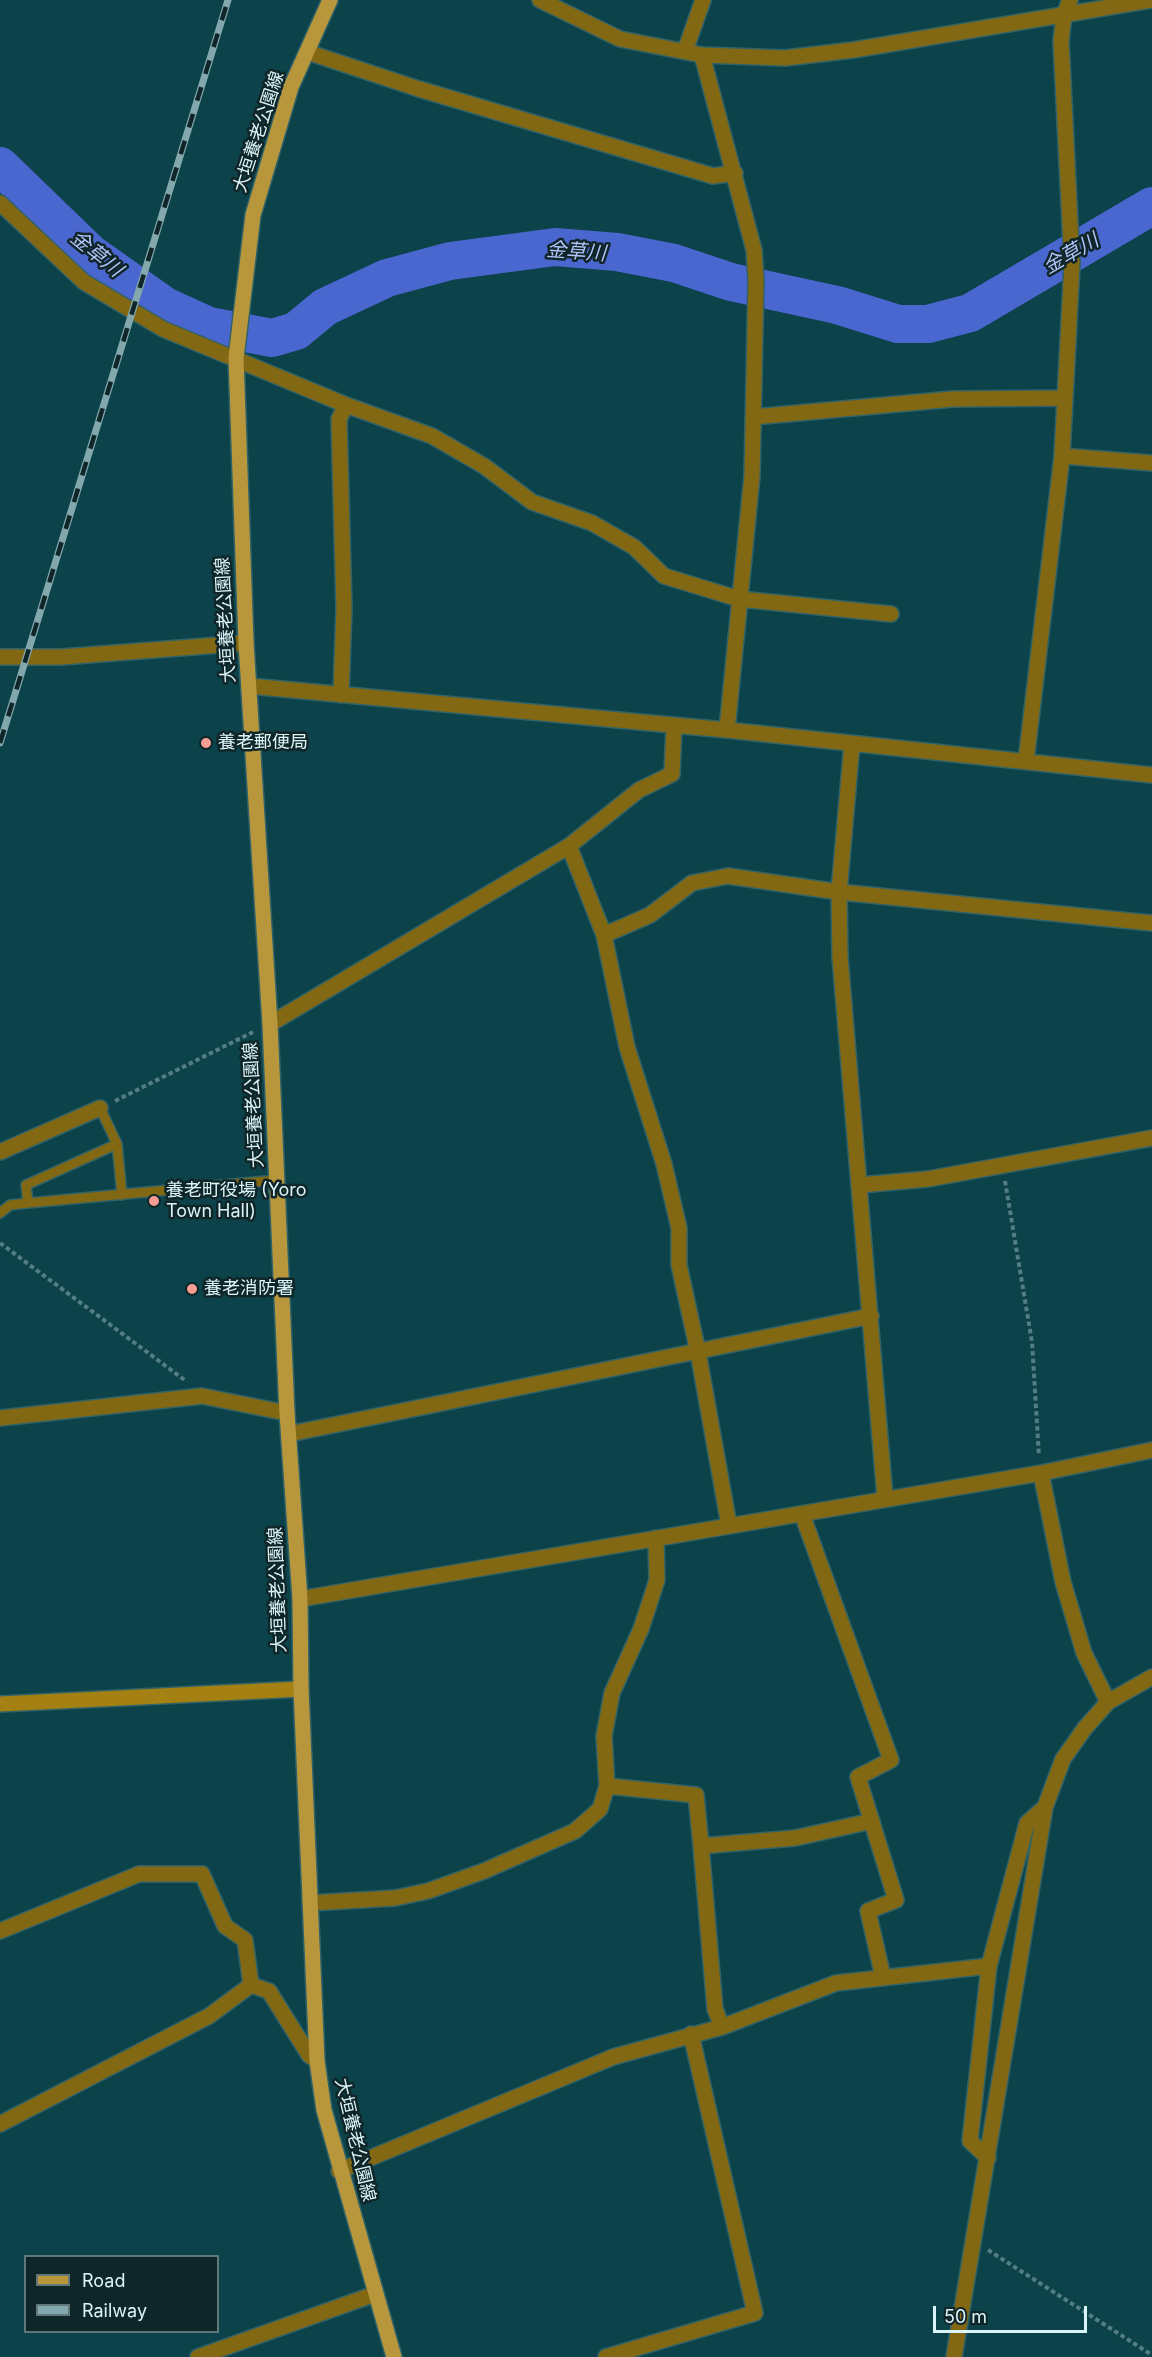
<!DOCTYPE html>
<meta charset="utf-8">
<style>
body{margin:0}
#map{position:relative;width:1152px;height:2357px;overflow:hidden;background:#0c4249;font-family:Inter,sans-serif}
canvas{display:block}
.legend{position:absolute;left:24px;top:2255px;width:195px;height:78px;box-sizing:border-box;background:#102528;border:2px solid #61787b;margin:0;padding:8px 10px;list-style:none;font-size:18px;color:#daf4f8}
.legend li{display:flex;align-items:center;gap:12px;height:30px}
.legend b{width:30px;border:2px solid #61787b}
.scale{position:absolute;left:933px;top:2306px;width:154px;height:27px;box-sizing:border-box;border:3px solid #daf4f8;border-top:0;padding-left:8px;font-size:18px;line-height:21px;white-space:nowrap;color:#daf4f8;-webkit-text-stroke:4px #102528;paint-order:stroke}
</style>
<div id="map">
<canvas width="1152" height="2357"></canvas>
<ul class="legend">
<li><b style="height:8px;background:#b8973c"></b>Road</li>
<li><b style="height:8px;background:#82a8ad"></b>Railway</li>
</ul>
<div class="scale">50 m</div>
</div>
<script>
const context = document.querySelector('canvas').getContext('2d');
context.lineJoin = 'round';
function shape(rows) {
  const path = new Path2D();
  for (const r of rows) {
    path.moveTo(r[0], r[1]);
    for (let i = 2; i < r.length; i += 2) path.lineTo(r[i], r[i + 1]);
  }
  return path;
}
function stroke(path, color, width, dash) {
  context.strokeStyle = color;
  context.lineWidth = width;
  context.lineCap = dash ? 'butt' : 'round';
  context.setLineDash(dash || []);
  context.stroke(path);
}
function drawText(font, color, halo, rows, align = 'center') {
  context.font = font + ' Inter,"Noto Sans JP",sans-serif';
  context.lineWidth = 5;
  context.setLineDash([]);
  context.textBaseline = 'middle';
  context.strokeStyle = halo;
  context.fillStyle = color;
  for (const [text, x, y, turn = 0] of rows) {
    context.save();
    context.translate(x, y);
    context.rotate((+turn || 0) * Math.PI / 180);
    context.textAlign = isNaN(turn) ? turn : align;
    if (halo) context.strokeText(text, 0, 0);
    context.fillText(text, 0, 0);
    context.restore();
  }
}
stroke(shape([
 [0,166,90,253,165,306,209,326,272,338,296,331,325,307,387,278,450,261,555,247,617,252,674,263,731,282,837,305,898,324,928,324,970,313,1152,206]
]), '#4a67d0', 38);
const lane = shape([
 [100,1108,117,1144,122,1195],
 [28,1203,277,1180],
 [0,1213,10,1205,28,1203,26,1185,117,1144]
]);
const street = shape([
 [540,0,620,39,702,55,785,58,853,50,1152,0],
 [685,51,703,0],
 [307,52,419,89,713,176,735,173],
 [702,55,754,250,756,280,752,476,727,730],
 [0,203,84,282,163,329,346,405,432,436,484,466,532,502,592,523,634,547,664,576,739,599,891,614],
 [753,417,953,399,1065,398],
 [1062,456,1152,463],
 [0,657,61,657,246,643],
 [249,686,727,730,1152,775],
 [341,695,344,608,339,419,346,405],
 [852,743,839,892,840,957,885,1498],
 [1026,761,1062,456,1072,264,1061,41,1064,15,1070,0],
 [569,846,604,935,627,1047,664,1164,679,1228,679,1265,698,1352,729,1525],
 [604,935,650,915,692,883,728,876,839,892,1152,923],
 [270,1024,569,846,639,790,672,774,674,726],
 [0,1152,100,1108],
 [860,1185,928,1179,1152,1138],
 [0,1418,202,1396,287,1413],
 [289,1434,871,1316],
 [1041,1473,1063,1582,1084,1653,1108,1702],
 [802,1514,891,1760,858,1777,896,1900,868,1911,883,1977],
 [300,1599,1041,1473,1152,1450],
 [607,1786,696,1795,701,1846,795,1838,872,1821],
 [701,1846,715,2009,722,2027],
 [310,1903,395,1898,428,1891,484,1871,575,1831,600,1809,607,1786,604,1736,612,1693,641,1629,657,1580,656,1538],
 [0,1931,139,1874,202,1874,225,1926,245,1940,251,1985],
 [251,1985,269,1991,309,2055,317,2061],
 [0,2124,209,2016,251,1985],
 [988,2158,970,2141,989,1966,1027,1823,1045,1807],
 [339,2171,613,2057,722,2027,836,1983,989,1966],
 [198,2357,375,2294],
 [606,2357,755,2313,691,2034],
 [954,2357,1045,1807,1063,1759,1085,1728,1108,1702,1152,1677]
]);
const secondary = shape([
 [0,1704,301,1689]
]);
const primary = shape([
 [330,0,291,87,253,215,236,358,246,643,270,1024,287,1413,300,1599,301,1689,317,2061,324,2110,394,2357]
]);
stroke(lane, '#316268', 12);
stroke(street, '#316268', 18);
stroke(secondary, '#316268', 18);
stroke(primary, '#316268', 18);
stroke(shape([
 [115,1101,253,1032],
 [1005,1181,1032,1342,1039,1456],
 [0,1243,186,1381],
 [988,2250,1152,2355]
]), '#527e84', 4, [4.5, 3]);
stroke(lane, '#836813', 9);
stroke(street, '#836813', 15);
stroke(secondary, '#a48112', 15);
stroke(primary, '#b8973c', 15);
const rail = shape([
 [0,743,228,0]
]);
stroke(rail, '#82a8ad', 7);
stroke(rail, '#102528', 4.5, [14]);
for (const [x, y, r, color] of [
 [206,743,6,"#f59d90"],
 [154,1201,6,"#f59d90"],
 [192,1289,6,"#f59d90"]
]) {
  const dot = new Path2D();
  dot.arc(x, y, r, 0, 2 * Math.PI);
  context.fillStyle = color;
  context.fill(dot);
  stroke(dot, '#102528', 2);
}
drawText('18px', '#daf4f8', '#102528', [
 ["大垣養老公園線",259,132,-72],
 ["大垣養老公園線",226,620,-93],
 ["大垣養老公園線",254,1105,-93],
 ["大垣養老公園線",278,1590,-92],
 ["大垣養老公園線",355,2140,77]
]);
drawText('18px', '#daf4f8', '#102528', [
 ["養老郵便局",218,743],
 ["養老町役場 (Yoro",166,1191],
 ["Town Hall)",166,1212],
 ["養老消防署",204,1289]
], 'left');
drawText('italic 20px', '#b0c4f9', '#102528', [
 ["金草川",576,252,4],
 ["金草川",96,254,39],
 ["金草川",1071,254,-30]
]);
</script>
